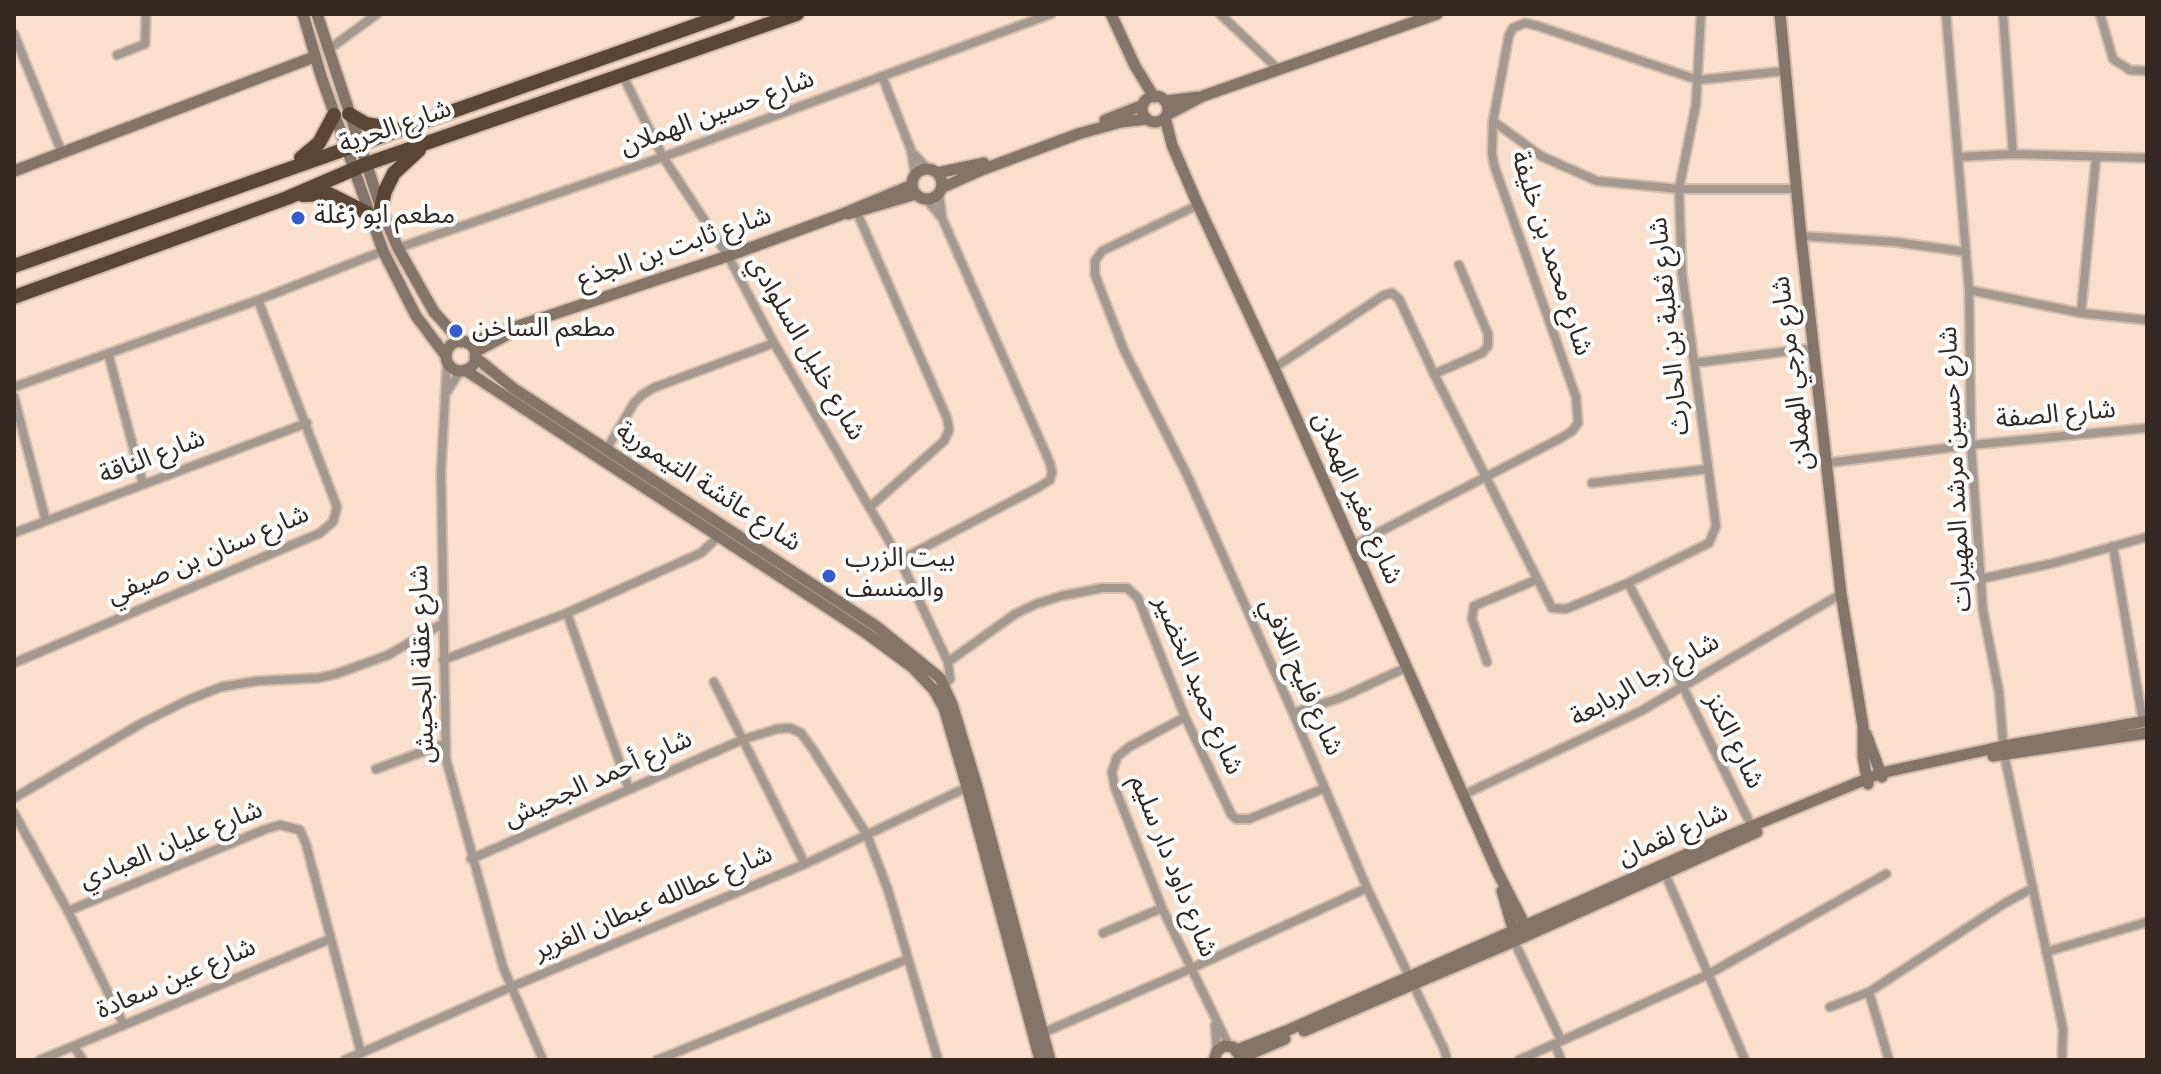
<!DOCTYPE html>
<meta charset="utf-8">
<style>
body{margin:0}
#map{position:relative;width:2161px;height:1074px;overflow:hidden;background:#fadfcc;font-family:Spectral,serif}
canvas{display:block}
.frame{position:absolute;inset:0;border:16px solid #332922;pointer-events:none}
</style>
<div id="map">
<canvas width="2161" height="1074"></canvas>
<div class="frame"></div>
</div>
<script>
const context = document.querySelector('canvas').getContext('2d');
context.lineJoin = 'round';
function shape(rows) {
  const path = new Path2D();
  for (const r of rows) {
    if (r.length === 3) {
      path.moveTo(r[0] + r[2], r[1]);
      path.arc(r[0], r[1], r[2], 0, 2 * Math.PI);
      continue;
    }
    path.moveTo(r[0], r[1]);
    for (let i = 2; i < r.length; i += 2) path.lineTo(r[i], r[i + 1]);
  }
  return path;
}
function stroke(path, color, width, dash) {
  context.strokeStyle = color;
  context.lineWidth = width;
  context.lineCap = dash ? 'butt' : 'round';
  context.setLineDash(dash || []);
  context.stroke(path);
}
function drawText(font, color, halo, rows, align = 'center') {
  context.font = font + ' Spectral,"Noto Sans Arabic",serif';
  context.lineWidth = 8;
  context.setLineDash([]);
  context.textBaseline = 'middle';
  context.strokeStyle = halo;
  context.fillStyle = color;
  for (const [text, x, y, turn = 0] of rows) {
    context.save();
    context.translate(x, y);
    context.rotate((+turn || 0) * Math.PI / 180);
    context.textAlign = isNaN(turn) ? turn : align;
    if (halo) context.strokeText(text, 0, 0);
    context.fillText(text, 0, 0);
    context.restore();
  }
}
const street = shape([
 [1220,14,1278,69],
 [1946,14,1969,290,1971,445,1983,611,1999,692,2004,754,2063,1029,2062,1060],
 [2003,14,2013,154],
 [2100,14,2113,59,2130,70,2147,71],
 [14,34,62,153],
 [328,50,377,14],
 [117,55,145,44,146,14],
 [623,76,663,157,728,256,774,343,900,560,948,662,950,679,940,691],
 [882,76,911,150,915,175],
 [1493,121,1541,156,1597,181,1679,189,1797,189],
 [911,151,928,169],
 [1958,157,2013,154,2147,158],
 [939,192,942,217],
 [1198,205,1102,251,1095,261,1095,275,1124,350,1188,477,1293,713,1367,888,1444,1049,1447,1060],
 [855,208,947,418,949,430,944,441,871,506],
 [1801,236,1895,242,1966,252],
 [398,248,663,157,1051,14],
 [1969,290,2081,313,2147,320],
 [2081,313,2096,158],
 [108,353,143,484],
 [447,362,441,472,446,759,503,967,543,1060],
 [1694,363,1814,348],
 [1274,368,1384,295,1392,293,1399,299,1434,374,1552,608,1566,609,1628,583,1709,543,1716,526,1682,273,1679,189,1696,104,1701,14],
 [1434,374,1482,353,1488,346,1488,334,1459,265],
 [14,387,258,300,383,251],
 [445,395,460,371],
 [14,397,46,521],
 [606,450,634,403,642,395,653,388,774,343],
 [1827,463,1971,445,2147,428],
 [1592,483,1708,469],
 [14,533,307,423],
 [1352,546,1561,438,1572,431,1578,423,1576,397,1494,165,1492,153,1493,121,1509,35,1513,28,1525,23,1538,26,1698,80,1785,71],
 [2113,546,2143,722],
 [900,560,1039,487,1050,480,1052,472,1050,463,942,218,925,198],
 [1980,579,2054,563,2147,537],
 [1628,583,1683,687,1753,829],
 [567,613,629,789],
 [443,660,567,613,701,553,718,537],
 [948,662,1015,614,1036,604,1061,596,1102,588,1127,588,1138,598,1185,717,1231,814,1236,819,1249,819,1325,788],
 [1487,662,1472,619,1474,606,1536,580],
 [14,663,320,533,333,522,337,507,258,300],
 [714,682,805,864],
 [1293,713,1340,698,1405,668],
 [1185,717,1129,747,1117,757,1112,772,1115,788,1162,908,1229,1046],
 [376,769,444,744],
 [1463,795,1641,711,1841,594],
 [14,798,142,723,188,700,221,687,257,681,318,678,336,674,388,655,442,624],
 [14,813,68,911,124,1025],
 [471,859,744,739,777,729,790,728,801,733,814,751,867,835,888,890,938,1060],
 [1664,871,1745,1060],
 [68,911,266,829,280,825,300,830,306,844,361,1053],
 [1103,933,1162,908],
 [1514,941,1561,1040],
 [2046,952,2147,922],
 [1869,992,1889,1060],
 [1830,1007,1869,992,2005,903,2033,888],
 [1215,1025,1217,1051],
 [1038,1035,1190,969,1367,888],
 [1555,1044,1561,1060],
 [74,1047,83,1060],
 [40,1060,330,939],
 [345,1060,511,987,805,864,972,785],
 [657,1060,908,959],
 [1519,1060,1707,975,1886,874]
]);
const secondary = shape([
 [303,14,321,76,383,251,416,316,446,356],
 [317,14,381,208,398,248,434,312,461,342],
 [1111,14,1135,66,1154,97],
 [1780,14,1801,236,1841,594,1863,726,1863,757,1868,784],
 [1155,109,13],
 [1165,101,1198,97],
 [1167,115,1203,96,1437,14],
 [1165,117,1172,145,1198,205,1274,368,1497,871,1528,931],
 [1105,120,1143,105],
 [927,184,15],
 [14,171,314,57],
 [937,173,984,163],
 [941,188,984,169,1078,134,1121,122,1147,119],
 [848,214,916,194],
 [461,356,15],
 [467,343,728,256,840,215,912,185],
 [475,352,507,335],
 [475,357,513,388,876,626,940,678,952,704,976,783,1050,1060],
 [465,370,866,633,912,667,934,690,944,708,967,787,1040,1060],
 [1866,734,1882,777],
 [1993,756,2147,733],
 [1502,891,1515,936],
 [1304,1031,1517,940,1757,832],
 [1237,1050,1286,1031,1728,836,1881,773,2004,746,2147,721],
 [1241,1058,1285,1039],
 [1214,1060,1217,1051,1224,1046,1233,1047,1240,1056]
]);
const highway = shape([
 [349,114,366,124,395,129],
 [301,158,319,143,334,115],
 [303,195,329,194,367,213],
 [381,208,385,191,394,173,419,150],
 [14,266,728,14],
 [14,297,287,198,366,164,797,14]
]);
stroke(street, '#d6bead', 12);
stroke(secondary, '#d6bead', 15);
stroke(highway, '#d6bead', 18);
stroke(street, '#a49991', 8);
stroke(secondary, '#857569', 11);
stroke(highway, '#5b4535', 14);
for (const [x, y, r, color] of [
 [298,218,8,"#395bcc"],
 [456,331,8,"#395bcc"],
 [829,576,8,"#395bcc"]
]) {
  const dot = new Path2D();
  dot.arc(x, y, r, 0, 2 * Math.PI);
  context.fillStyle = color;
  context.fill(dot);
  stroke(dot, '#fff', 3);
}
drawText('26px', '#332922', '#fff', [
 ["شارع حسين الهملان",718,115,-20],
 ["شارع الحرية",396,129,-19],
 ["شارع ثابت بن الجذع",675,250,-19],
 ["شارع محمد بن خليفة",1549,254,72],
 ["شارع ثعلبة بن الحارث",1672,326,-96],
 ["شارع خليل السلوادي",804,349,60],
 ["شارع مرجي الهملان",1795,373,-97],
 ["شارع الصفة",2056,417,-5],
 ["شارع الناقة",153,459,-21],
 ["شارع حسين مرشد المهيرات",1958,469,-93],
 ["شارع عائشة التيمورية",707,489,33],
 ["شارع مغير الهملان",1355,499,66],
 ["شارع سنان بن صيفي",209,557,-23],
 ["شارع عقلة الجحيش",425,664,-92],
 ["شارع فليح اللافي",1299,678,66],
 ["شارع رجا الربابعة",1646,682,-29],
 ["شارع حميد الخضير",1196,686,67],
 ["شارع الكنز",1732,742,64],
 ["شارع أحمد الجحيش",599,781,-24],
 ["شارع لقمان",1674,837,-24],
 ["شارع عليان العبادي",172,847,-22],
 ["شارع داود دار سليم",1171,867,68],
 ["شارع عطالله عبطان الغرير",654,905,-23],
 ["شارع عين سعادة",177,981,-23]
]);
drawText('26px', '#332922', '#fff', [
 ["مطعم ابو زغلة",314,218],
 ["مطعم الساخن",472,331],
 ["بيت الزرب",845,561],
 ["والمنسف",845,591]
], 'left');
</script>
